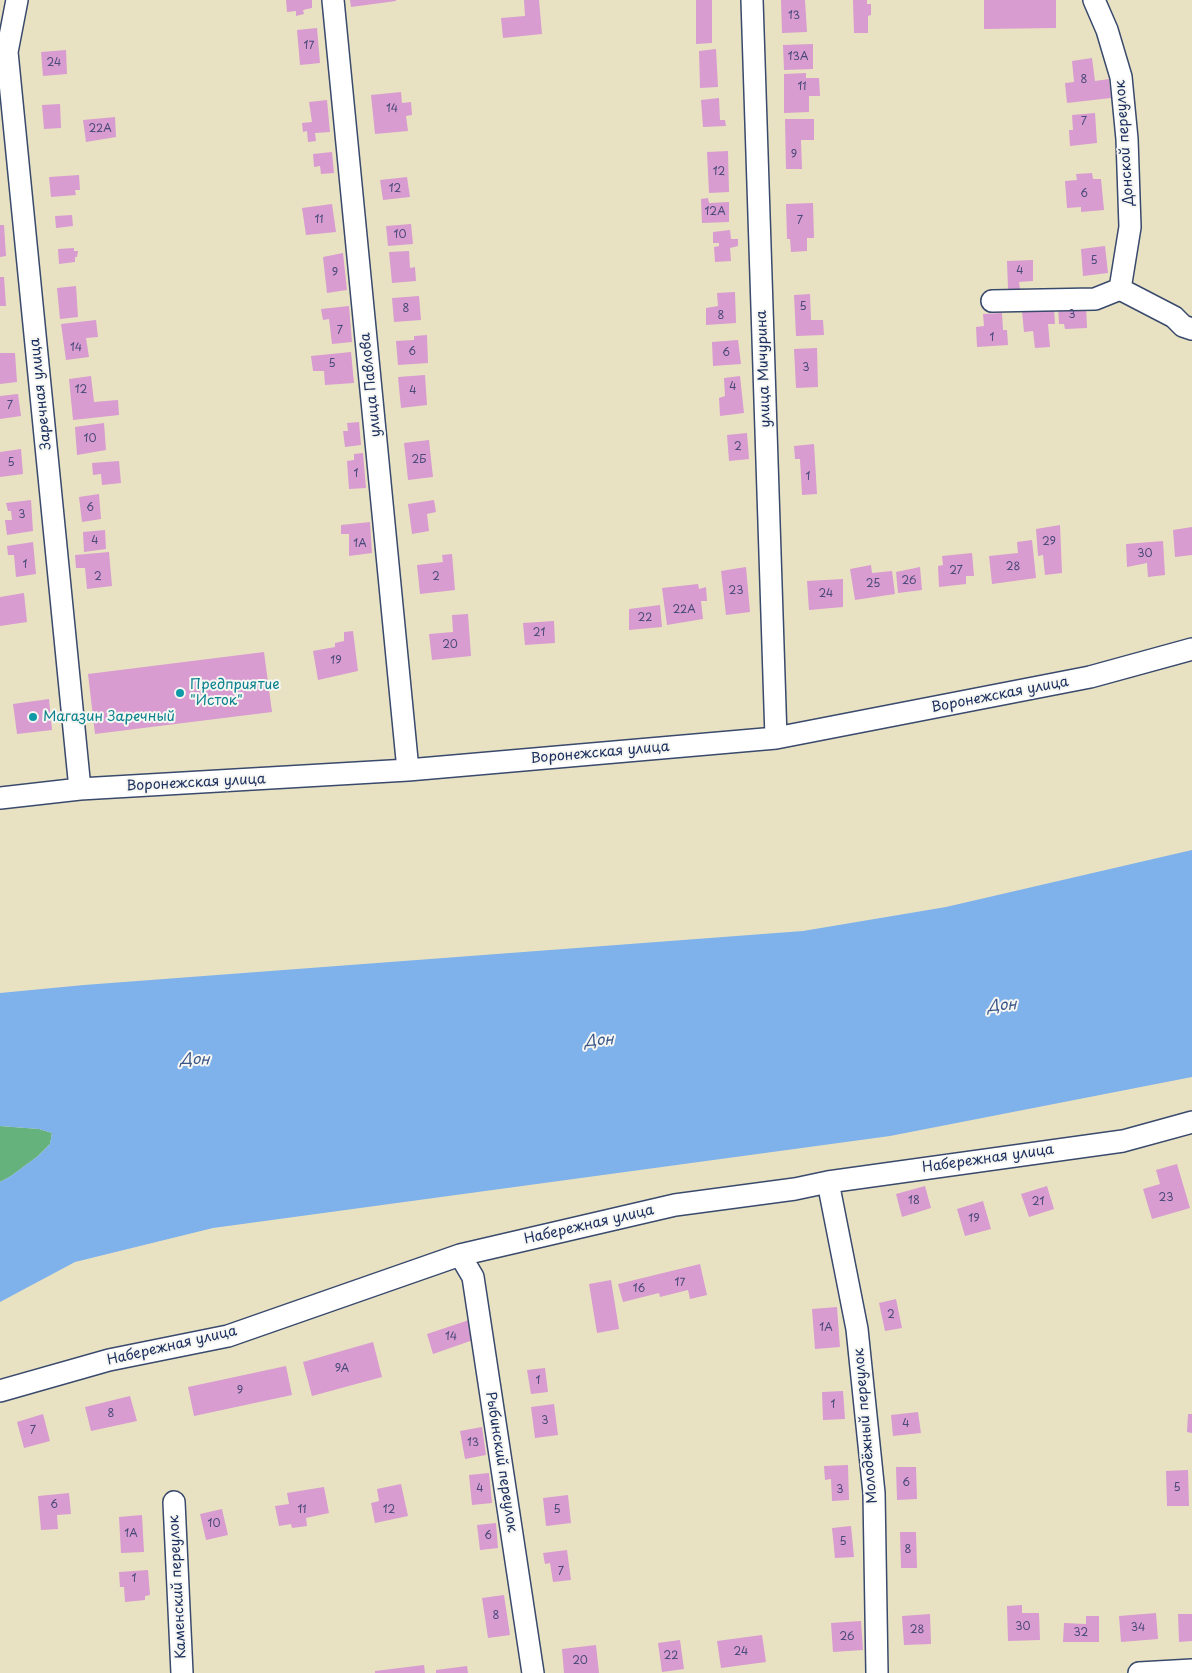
<!DOCTYPE html>
<meta charset="utf-8">
<style>
body{margin:0}
canvas{display:block;background:#e8e2c2}
</style>
<canvas width="1192" height="1673"></canvas>
<script>
const context = document.querySelector('canvas').getContext('2d');
context.lineJoin = 'round';
function fillPath(path, color) {
  context.fillStyle = color;
  context.fill(path, 'evenodd');
}
function shape(rows) {
  const path = new Path2D();
  for (const r of rows) {
    path.moveTo(r[0], r[1]);
    for (let i = 2; i < r.length; i += 2) path.lineTo(r[i], r[i + 1]);
  }
  return path;
}
function stroke(path, color, width, dash) {
  context.strokeStyle = color;
  context.lineWidth = width;
  context.lineCap = dash ? 'butt' : 'round';
  context.setLineDash(dash || []);
  context.stroke(path);
}
function drawText(font, color, halo, rows, align = 'center') {
  context.font = font + ' "Playpen Sans",sans-serif';
  context.lineWidth = 4;
  context.setLineDash([]);
  context.textBaseline = 'middle';
  context.strokeStyle = halo;
  context.fillStyle = color;
  for (const [text, x, y, turn = 0] of rows) {
    context.save();
    context.translate(x, y);
    context.rotate((+turn || 0) * Math.PI / 180);
    context.textAlign = isNaN(turn) ? turn : align;
    if (halo) context.strokeText(text, 0, 0);
    context.fillText(text, 0, 0);
    context.restore();
  }
}
fillPath(shape([
 [0,1126,39,1129,52,1133,50,1144,38,1156,11,1176,0,1182]
]), '#65b27d');
fillPath(shape([
 [1192,850,1192,1077,890,1136,213,1228,75,1262,0,1302,0,1182,11,1176,38,1156,50,1144,52,1133,39,1129,0,1126,0,993,84,985,803,931,946,907]
]), '#7fb1eb');
fillPath(shape([
 [286,0,312,0,312,8,303,10,304,14,296,16,296,11,287,12],
 [350,0,396,0,396,1,351,7],
 [524,0,539,0,542,34,503,38,501,18,525,16],
 [696,0,712,0,712,43,696,44],
 [781,0,805,0,807,32,782,33],
 [853,0,867,0,867,4,871,4,871,15,868,16,868,33,854,33],
 [984,0,1056,0,1056,28,984,29],
 [317,28,320,63,300,65,297,30],
 [813,44,813,69,784,70,783,45],
 [716,49,718,87,700,88,699,51],
 [66,50,67,74,43,76,41,52],
 [1092,58,1095,81,1109,79,1111,98,1067,103,1065,83,1074,82,1072,61],
 [806,73,806,78,819,78,820,96,809,96,809,112,784,113,784,74],
 [401,92,402,103,411,102,412,115,406,116,408,131,375,134,371,95],
 [719,98,720,120,725,120,726,126,703,127,701,100],
 [327,100,330,132,315,133,316,141,308,142,307,131,303,132,302,123,312,122,309,102],
 [60,104,61,128,44,129,42,105],
 [1095,113,1097,143,1070,146,1069,130,1073,130,1072,115],
 [115,117,116,137,86,142,83,120],
 [785,119,814,119,814,140,801,140,802,169,786,169],
 [728,151,729,192,709,193,707,152],
 [332,152,334,173,321,174,320,166,314,167,313,154],
 [1092,173,1093,179,1101,179,1104,210,1081,212,1081,207,1067,208,1065,181,1077,180,1076,174],
 [79,175,80,190,75,190,76,195,51,197,49,177],
 [407,177,410,197,383,200,380,180],
 [708,198,709,203,729,202,729,222,702,223,701,199],
 [813,203,814,238,807,238,807,251,791,252,790,239,787,239,786,204],
 [332,204,336,232,306,235,302,208],
 [72,215,73,226,56,228,55,216],
 [411,224,413,244,388,246,386,226],
 [0,225,4,225,6,256,0,257],
 [730,230,731,239,738,239,738,246,730,248,731,261,715,262,714,247,719,246,719,243,713,243,713,232],
 [1105,246,1108,273,1083,276,1081,249],
 [74,248,74,251,78,251,77,257,75,257,75,262,59,264,58,249],
 [409,251,410,268,415,267,416,281,392,283,389,252],
 [343,253,347,290,327,293,323,257],
 [1033,260,1033,281,1019,282,1020,289,1008,289,1007,261],
 [0,277,4,277,6,306,0,306],
 [76,286,78,317,60,319,57,288],
 [735,292,736,323,706,325,706,308,718,306,717,293],
 [810,294,811,320,823,320,824,335,796,336,794,295],
 [419,296,421,320,394,322,392,298],
 [349,306,352,342,332,344,329,319,323,320,321,309],
 [1086,306,1087,328,1065,329,1064,324,1059,324,1058,307],
 [1054,309,1055,324,1048,324,1050,347,1035,348,1033,331,1024,332,1022,311],
 [1002,313,1003,330,1007,330,1008,345,977,347,976,327,984,326,983,314],
 [96,320,98,337,86,338,89,357,66,360,61,324],
 [427,335,428,363,398,365,396,341,414,340,414,336],
 [738,340,741,364,713,366,712,342],
 [817,348,818,387,796,388,794,349],
 [351,352,354,383,325,385,324,371,313,371,311,356],
 [0,353,15,353,17,382,0,384],
 [425,375,427,405,401,408,398,377],
 [91,376,94,402,118,400,119,415,73,420,69,379],
 [740,376,744,413,720,416,719,398,725,396,724,378],
 [18,394,21,416,0,419,0,396],
 [359,422,361,445,345,447,343,431,348,431,347,423],
 [104,423,106,450,77,455,75,427],
 [747,433,749,459,729,461,727,435],
 [429,440,433,477,408,480,404,443],
 [814,444,817,494,802,495,800,459,795,459,794,446],
 [21,449,23,474,0,477,0,452],
 [363,453,366,488,349,489,347,461,354,460,354,454],
 [119,461,121,483,102,485,101,474,93,475,92,463],
 [99,494,101,519,82,522,79,497],
 [31,500,33,531,7,535,5,520,12,520,11,511,8,511,6,503],
 [434,500,436,512,427,514,429,531,412,534,408,504],
 [370,522,372,553,349,556,349,534,341,534,341,525],
 [1060,525,1062,573,1045,575,1043,555,1038,556,1036,529],
 [1192,527,1192,555,1175,557,1173,530],
 [105,530,106,549,84,552,83,532],
 [1032,540,1036,578,992,584,989,556,1018,553,1017,542],
 [1163,541,1165,575,1148,577,1147,563,1127,567,1126,544],
 [33,542,36,574,16,577,14,555,8,555,7,546],
 [109,552,112,586,87,589,85,568,76,568,75,555],
 [972,553,974,576,966,576,966,584,939,587,938,566,943,565,942,556],
 [452,554,455,590,420,594,417,565,443,562,442,555],
 [871,565,872,573,892,571,895,594,855,600,850,569],
 [746,567,750,612,726,615,721,571],
 [920,567,922,590,898,593,896,572],
 [843,579,843,607,809,610,807,581],
 [698,584,699,589,706,587,707,601,701,601,703,619,667,625,662,588],
 [24,593,27,622,0,626,0,597],
 [660,605,662,627,629,630,629,609],
 [468,614,471,656,432,660,429,634,453,632,452,615],
 [554,621,555,643,525,645,523,623],
 [353,631,358,671,318,680,313,651,335,647,335,643,344,641,344,632],
 [264,652,272,712,95,734,88,674],
 [49,699,52,730,17,734,13,704],
 [1177,1164,1190,1208,1152,1219,1143,1189,1160,1184,1156,1170],
 [925,1186,931,1208,902,1217,896,1194],
 [1047,1186,1054,1209,1029,1217,1021,1194],
 [983,1201,991,1229,965,1236,957,1209],
 [700,1264,707,1295,690,1299,688,1290,660,1297,659,1293,623,1302,618,1284],
 [611,1280,619,1329,597,1333,589,1284],
 [896,1299,902,1328,885,1331,879,1303],
 [837,1307,840,1347,815,1349,812,1309],
 [469,1320,476,1339,433,1354,427,1334],
 [373,1342,382,1377,312,1396,303,1362],
 [286,1366,292,1395,194,1416,188,1387],
 [545,1368,548,1392,531,1394,527,1370],
 [843,1391,845,1419,823,1420,822,1392],
 [130,1396,137,1421,91,1431,85,1407],
 [554,1404,558,1435,535,1438,531,1407],
 [918,1412,921,1433,893,1436,891,1415],
 [43,1414,50,1441,24,1448,17,1422],
 [1188,1414,1192,1414,1192,1433,1187,1432],
 [482,1427,486,1455,465,1459,460,1431],
 [848,1465,849,1500,832,1501,831,1479,825,1480,824,1466],
 [896,1467,916,1467,917,1499,897,1500],
 [1188,1470,1189,1506,1167,1506,1166,1471],
 [489,1473,492,1503,472,1505,469,1475],
 [401,1484,408,1516,375,1523,371,1503,379,1501,377,1489],
 [324,1487,329,1513,306,1518,307,1526,292,1528,291,1524,279,1526,275,1506,289,1504,287,1493],
 [69,1493,71,1514,57,1515,58,1529,41,1530,38,1496],
 [568,1495,571,1523,546,1526,543,1498],
 [222,1509,228,1535,206,1540,200,1514],
 [142,1515,144,1552,121,1553,119,1517],
 [496,1523,498,1548,480,1550,477,1525],
 [851,1526,854,1557,835,1558,832,1528],
 [900,1532,916,1532,917,1568,901,1568],
 [567,1550,571,1580,553,1582,550,1563,545,1564,543,1553],
 [148,1570,150,1595,145,1596,145,1600,125,1602,124,1587,120,1587,119,1572],
 [504,1595,510,1635,488,1638,482,1598],
 [1022,1605,1022,1613,1039,1613,1040,1640,1008,1641,1007,1606],
 [1156,1613,1158,1639,1121,1642,1119,1616],
 [930,1614,931,1644,904,1645,902,1616],
 [1178,1614,1192,1614,1192,1641,1179,1642],
 [1086,1616,1099,1616,1099,1642,1063,1642,1064,1623,1086,1624],
 [861,1621,863,1650,833,1652,831,1623],
 [762,1635,766,1662,721,1668,717,1641],
 [680,1640,684,1669,662,1672,658,1643],
 [596,1645,599,1673,564,1673,562,1649],
 [424,1665,425,1673,375,1673,375,1671],
 [467,1666,468,1673,436,1673,436,1670]
]), '#d89cd0');
const minor = shape([
 [17,0,7,52,80,789],
 [333,0,408,770],
 [752,0,776,738],
 [1120,289,1174,317,1183,326,1192,329],
 [992,301,1095,299,1120,289,1130,227,1127,139,1121,77,1107,30,1094,0],
 [0,798,80,789,408,770,776,738,1090,677,1192,649],
 [828,1182,857,1329,874,1493,877,1673],
 [460,1255,473,1277,533,1673],
 [0,1391,109,1360,228,1336,460,1255,675,1205,795,1189,828,1182,1123,1141,1192,1122],
 [174,1502,182,1673],
 [1139,1673,1192,1670]
]);
stroke(minor, '#3a4a6d', 24);
stroke(minor, '#fff', 21);
for (const [x, y, r, color] of [
 [180,693,5,"#0f9aa8"],
 [33,717,5,"#0f9aa8"]
]) {
  const dot = new Path2D();
  dot.arc(x, y, r, 0, 2 * Math.PI);
  context.fillStyle = color;
  context.fill(dot);
  stroke(dot, '#f6f6f2', 2);
}
drawText('11px', '#4a4a7a', null, [
 ["13",794,16],
 ["17",309,46],
 ["13А",798,57],
 ["24",54,63],
 ["8",1084,80],
 ["11",802,87],
 ["14",392,109],
 ["7",1084,122],
 ["22А",100,129],
 ["9",794,155],
 ["12",719,172],
 ["12",395,189],
 ["6",1084,194],
 ["12А",715,212],
 ["11",319,220],
 ["7",800,221],
 ["10",400,235],
 ["5",1094,261],
 ["4",1020,271],
 ["9",335,273],
 ["5",803,307],
 ["8",406,309],
 ["3",1072,315],
 ["8",721,316],
 ["7",340,331],
 ["1",992,338],
 ["14",76,348],
 ["6",412,352],
 ["6",726,353],
 ["5",332,364],
 ["3",806,368],
 ["4",733,387],
 ["12",81,390],
 ["4",413,391],
 ["7",10,406],
 ["10",90,439],
 ["2",738,447],
 ["2Б",419,460],
 ["5",11,463],
 ["1",356,474],
 ["1",808,477],
 ["6",90,508],
 ["3",22,515],
 ["4",95,541],
 ["29",1049,542],
 ["1А",360,544],
 ["30",1145,554],
 ["1",25,565],
 ["28",1013,567],
 ["27",956,571],
 ["2",98,577],
 ["2",436,577],
 ["26",909,581],
 ["25",873,584],
 ["23",736,591],
 ["24",826,594],
 ["22А",684,610],
 ["22",645,618],
 ["21",539,633],
 ["20",450,645],
 ["19",336,661],
 ["23",1166,1198],
 ["18",914,1201],
 ["21",1038,1202],
 ["19",974,1219],
 ["17",680,1283],
 ["16",639,1289],
 ["2",891,1315],
 ["1А",826,1328],
 ["14",451,1337],
 ["9А",342,1369],
 ["1",538,1381],
 ["9",240,1391],
 ["1",833,1405],
 ["8",111,1414],
 ["3",545,1421],
 ["4",906,1424],
 ["7",33,1431],
 ["13",473,1443],
 ["6",906,1483],
 ["5",1177,1488],
 ["4",480,1489],
 ["3",840,1490],
 ["6",54,1505],
 ["11",302,1510],
 ["12",389,1510],
 ["5",557,1510],
 ["10",214,1524],
 ["1А",131,1534],
 ["6",488,1536],
 ["5",843,1542],
 ["8",908,1550],
 ["7",561,1572],
 ["1",134,1579],
 ["8",496,1616],
 ["30",1023,1627],
 ["34",1138,1628],
 ["28",917,1630],
 ["32",1081,1633],
 ["26",847,1637],
 ["24",741,1652],
 ["22",671,1656],
 ["20",580,1661]
]);
drawText('14px', '#1b2f5e', '#f6f6f2', [
 ["Донской переулок",1125,143,-94],
 ["улица Мичурина",764,369,-92],
 ["улица Павлова",371,385,-96],
 ["Заречная улица",41,394,-96],
 ["Воронежская улица",1000,695,-11],
 ["Воронежская улица",600,753,-5],
 ["Воронежская улица",196,783,-3],
 ["Набережная улица",988,1159,-8],
 ["Набережная улица",589,1225,-13],
 ["Набережная улица",172,1346,-13],
 ["Молодёжный переулок",866,1426,-95],
 ["Рыбинский переулок",501,1462,81],
 ["Каменский переулок",178,1587,-93]
]);
drawText('14px', '#0d838f', '#f6f6f2', [
 ["Предприятие",190,685],
 ["\"Исток\"",190,701],
 ["Магазин Заречный",43,717]
], 'left');
drawText('italic 15px', '#395688', '#f6f6f2', [
 ["Дон",1002,1006,-5],
 ["Дон",599,1041,-5],
 ["Дон",195,1060,1]
]);
</script>
